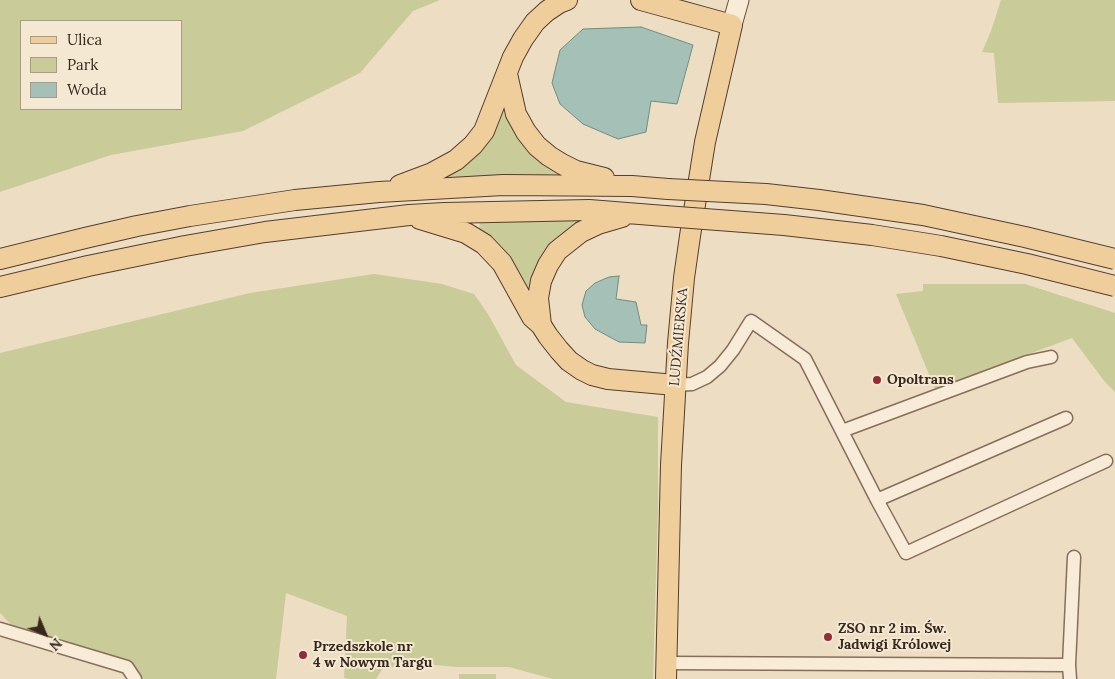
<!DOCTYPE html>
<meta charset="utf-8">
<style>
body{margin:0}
#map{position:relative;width:1115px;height:679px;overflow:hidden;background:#edddc3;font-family:Lora,serif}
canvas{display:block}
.legend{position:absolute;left:20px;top:20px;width:162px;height:90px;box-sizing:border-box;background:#f5e8d3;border:1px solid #a99b8b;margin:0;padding:6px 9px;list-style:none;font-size:15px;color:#37281e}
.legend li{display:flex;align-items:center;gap:10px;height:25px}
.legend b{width:25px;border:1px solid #a99b8b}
.north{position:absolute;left:20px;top:609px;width:50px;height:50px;-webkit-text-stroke:4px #f5e8d3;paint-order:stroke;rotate:135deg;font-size:14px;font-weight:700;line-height:20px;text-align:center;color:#37281e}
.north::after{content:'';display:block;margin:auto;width:18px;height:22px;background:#37281e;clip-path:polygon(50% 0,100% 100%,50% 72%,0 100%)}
</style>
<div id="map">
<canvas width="1115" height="679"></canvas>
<ul class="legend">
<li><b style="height:6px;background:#efce9c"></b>Ulica</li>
<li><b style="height:14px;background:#c9cb98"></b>Park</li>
<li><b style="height:14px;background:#a5c0b6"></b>Woda</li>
</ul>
<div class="north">N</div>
</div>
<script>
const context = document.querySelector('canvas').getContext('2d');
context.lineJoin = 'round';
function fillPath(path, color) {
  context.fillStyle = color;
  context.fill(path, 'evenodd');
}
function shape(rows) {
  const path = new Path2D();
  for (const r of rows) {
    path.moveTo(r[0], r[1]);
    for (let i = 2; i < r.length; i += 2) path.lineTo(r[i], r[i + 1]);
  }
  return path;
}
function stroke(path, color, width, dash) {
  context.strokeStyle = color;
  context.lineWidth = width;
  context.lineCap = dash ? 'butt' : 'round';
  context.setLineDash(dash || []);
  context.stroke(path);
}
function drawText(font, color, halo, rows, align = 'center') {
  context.font = font + ' Lora,serif';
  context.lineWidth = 4;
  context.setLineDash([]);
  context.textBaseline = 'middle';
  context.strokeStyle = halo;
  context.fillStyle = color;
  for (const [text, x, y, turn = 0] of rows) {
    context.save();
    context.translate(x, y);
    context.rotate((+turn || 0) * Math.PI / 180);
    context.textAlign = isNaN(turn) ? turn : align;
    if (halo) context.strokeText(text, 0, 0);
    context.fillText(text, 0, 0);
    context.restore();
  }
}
fillPath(shape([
 [0,0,440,0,413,11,360,73,243,131,111,155,0,192],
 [21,21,181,21,181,109,21,109],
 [1001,0,1115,0,1115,101,998,103,994,53,982,52,991,31],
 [504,101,561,174,438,181],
 [596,220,550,248,539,259,531,297,522,276,501,246,479,231,480,222],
 [374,274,442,284,474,294,488,314,516,365,566,402,658,417,658,509,653,679,553,679,509,667,457,667,424,664,383,668,376,679,349,679,344,678,347,616,286,593,276,679,141,679,132,664,16,630,0,613,0,353,250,293],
 [923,284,1025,284,1115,313,1115,392,1105,382,1072,338,935,389,896,294,923,291],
 [459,674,496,674,496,679,459,679]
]), '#c9cb98');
const water = shape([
 [641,27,693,45,677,104,651,101,646,132,618,139,583,124,560,104,552,83,560,50,583,29,641,27],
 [619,276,616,299,636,302,641,325,647,325,645,343,619,342,595,329,585,317,582,305,586,291,595,283,609,277,619,276]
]);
fillPath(water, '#a5c0b6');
stroke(water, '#6c8e83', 1);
const minor = shape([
 [675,385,692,384,707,377,720,366,733,350,751,321,805,359,877,500,906,553,1106,461],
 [842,431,1027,362,1051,357],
 [877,500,1066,418],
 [0,629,127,667,135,679],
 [666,663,1069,665],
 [1070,679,1069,665,1074,557]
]);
const secondary = shape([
 [732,25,739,0]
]);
const primary = shape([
 [641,0,732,25,705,142,690,236,684,278,678,343,671,465,666,679],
 [507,74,516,114,526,132,537,146,549,156,562,164,576,171,604,178],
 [400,185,432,173,456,160,473,145,484,131,513,57,523,39,535,22,547,11,559,3,567,0],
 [420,219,466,233,484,244,502,263,532,317,541,325,548,336,559,350,569,361,582,370,592,375,608,379,675,385],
 [0,259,85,238,137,226,190,216,295,200,379,192,503,185,632,186,668,189],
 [0,287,88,266,185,246,265,232,409,215,444,213,589,210,665,216],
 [541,325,538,298,541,281,548,265,557,251,581,232,598,224,622,217]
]);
stroke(minor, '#876e5b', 15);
stroke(secondary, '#69503e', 21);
stroke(primary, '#553d2f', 22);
stroke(minor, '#f8ebd7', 12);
stroke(secondary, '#f8ebd7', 19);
stroke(primary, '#efce9c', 20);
const primaryBridge = shape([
 [668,189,766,194,819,200,923,215,1025,237,1115,259],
 [665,216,784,225,872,235,941,246,1027,264,1115,286]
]);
stroke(primaryBridge, '#553d2f', 22, []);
stroke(primaryBridge, '#efce9c', 20);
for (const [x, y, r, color] of [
 [877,380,5,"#942c36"],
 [828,637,5,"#942c36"],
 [303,655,5,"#942c36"]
]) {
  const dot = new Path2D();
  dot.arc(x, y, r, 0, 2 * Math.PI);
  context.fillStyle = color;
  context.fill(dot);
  stroke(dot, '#f5e8d3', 2);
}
drawText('14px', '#37281e', '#f5e8d3', [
 ["LUDŹMIERSKA",679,337,-85]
]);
drawText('bold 14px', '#37281e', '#f5e8d3', [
 ["Opoltrans",887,380],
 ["ZSO nr 2 im. Św.",838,629],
 ["Jadwigi Królowej",838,645],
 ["Przedszkole nr",313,647],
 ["4 w Nowym Targu",313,663]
], 'left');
</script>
